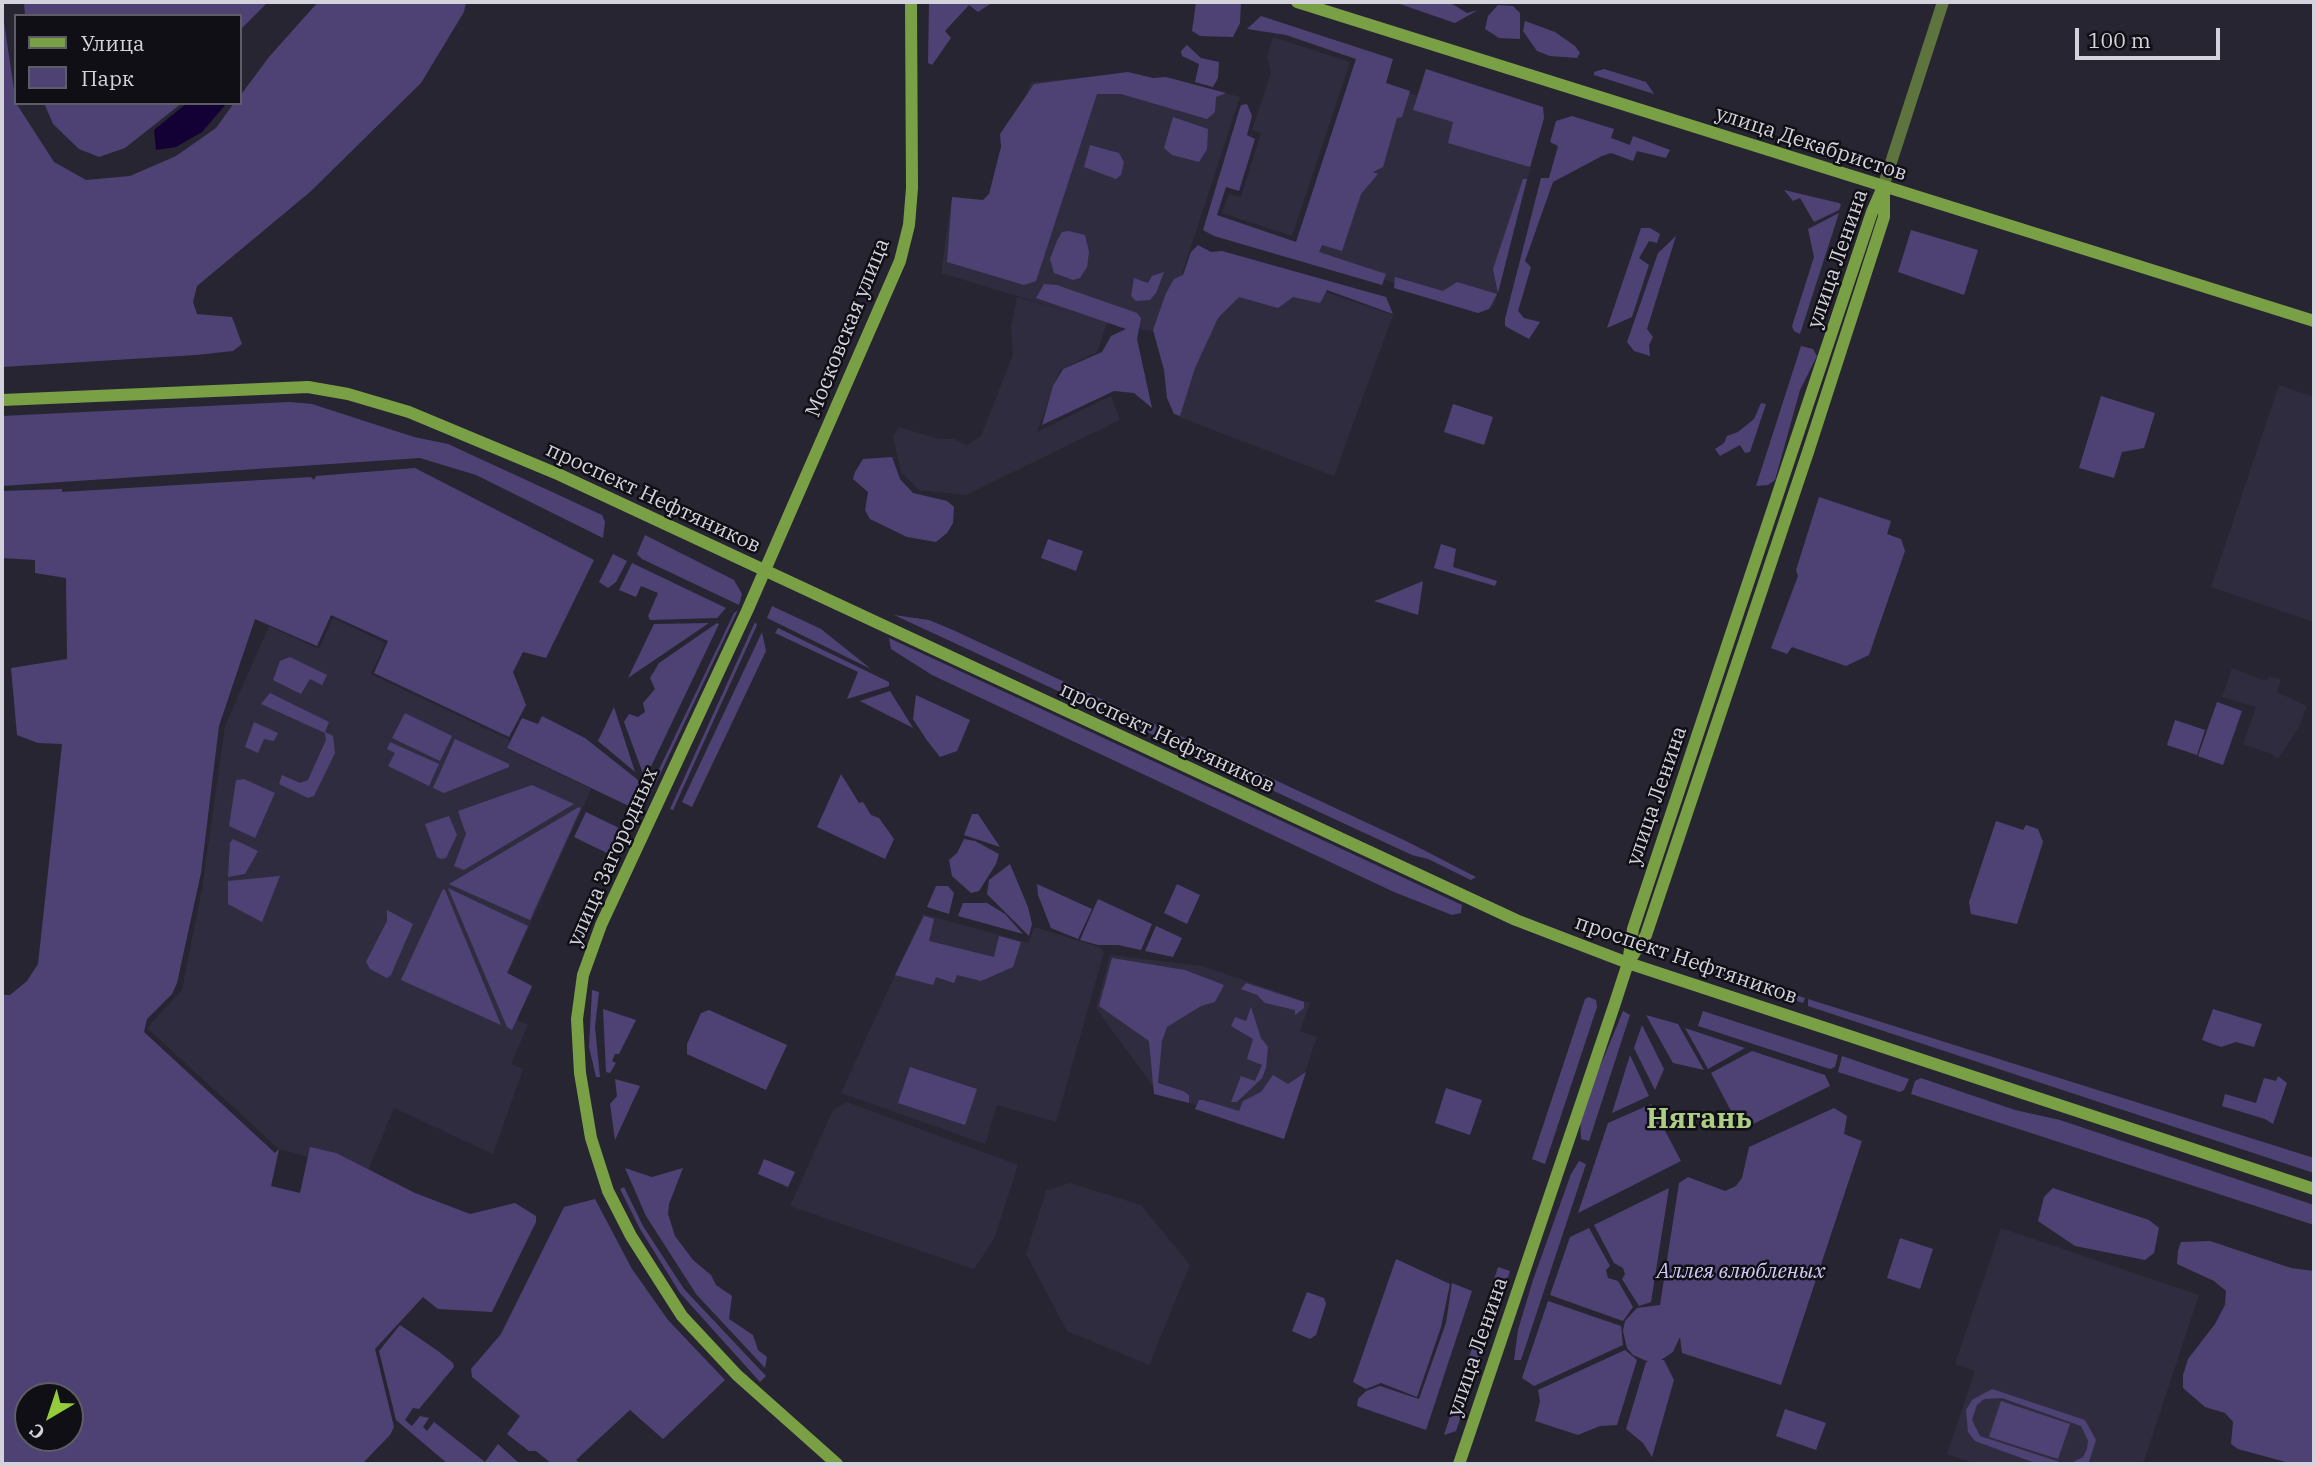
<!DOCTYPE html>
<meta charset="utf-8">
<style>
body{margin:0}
#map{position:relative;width:2316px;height:1466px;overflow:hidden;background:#272532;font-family:"IBM Plex Serif",serif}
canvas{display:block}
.frame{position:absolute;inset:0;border:4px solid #d4d3dc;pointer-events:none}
.legend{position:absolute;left:14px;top:14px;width:228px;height:91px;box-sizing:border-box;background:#100f15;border:2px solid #5e5d65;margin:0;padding:9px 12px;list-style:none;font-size:21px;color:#d4d3dc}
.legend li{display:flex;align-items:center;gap:14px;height:35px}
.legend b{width:35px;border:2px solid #5e5d65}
.north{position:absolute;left:14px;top:1382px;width:70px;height:70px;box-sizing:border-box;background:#100f15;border:2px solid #5e5d65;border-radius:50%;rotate:219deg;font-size:19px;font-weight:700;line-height:28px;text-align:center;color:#d4d3dc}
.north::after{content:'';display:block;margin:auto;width:24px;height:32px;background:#95cc3b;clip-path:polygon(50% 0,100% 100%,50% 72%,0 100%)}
.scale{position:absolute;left:2075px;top:28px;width:145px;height:32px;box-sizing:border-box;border:4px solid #d4d3dc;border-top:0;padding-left:9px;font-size:21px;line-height:24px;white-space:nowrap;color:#d4d3dc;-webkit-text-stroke:5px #100f15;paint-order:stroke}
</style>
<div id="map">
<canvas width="2316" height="1466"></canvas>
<div class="frame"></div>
<ul class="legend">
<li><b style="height:9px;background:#7aa046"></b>Улица</li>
<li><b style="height:19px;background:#4e4274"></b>Парк</li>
</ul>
<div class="north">С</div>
<div class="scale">100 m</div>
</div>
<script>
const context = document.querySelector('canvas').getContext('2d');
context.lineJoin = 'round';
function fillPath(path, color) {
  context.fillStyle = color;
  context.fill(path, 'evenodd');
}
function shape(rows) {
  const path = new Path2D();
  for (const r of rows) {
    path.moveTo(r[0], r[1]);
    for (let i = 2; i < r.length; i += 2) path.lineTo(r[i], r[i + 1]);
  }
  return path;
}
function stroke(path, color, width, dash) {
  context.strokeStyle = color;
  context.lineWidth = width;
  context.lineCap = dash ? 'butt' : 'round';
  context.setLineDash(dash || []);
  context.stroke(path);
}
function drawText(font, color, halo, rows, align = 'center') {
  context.font = font + ' "IBM Plex Serif",serif';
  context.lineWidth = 5;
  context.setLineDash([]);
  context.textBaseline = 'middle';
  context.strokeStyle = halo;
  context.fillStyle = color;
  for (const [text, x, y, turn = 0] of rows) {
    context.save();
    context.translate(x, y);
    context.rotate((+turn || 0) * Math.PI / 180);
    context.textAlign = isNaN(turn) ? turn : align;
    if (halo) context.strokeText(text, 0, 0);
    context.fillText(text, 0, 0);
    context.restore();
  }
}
fillPath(shape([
 [1273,37,1350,62,1292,236,1222,213,1229,194,1241,197,1261,133,1252,130,1271,73,1267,57],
 [1426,75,1545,114,1494,305,1484,311,1315,258,1369,81,1419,96],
 [1095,77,1203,87,1240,97,1182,274,1157,332,1107,323,1097,352,1060,370,1037,432,1111,396,1120,420,966,495,919,490,901,472,893,436,899,427,939,439,954,439,967,445,981,436,1013,355,1011,327,1017,297,1087,317,941,273,951,202,989,205,1031,82],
 [1273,274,1393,315,1334,476,1179,417,1212,307],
 [2279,385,2314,397,2314,622,2211,587],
 [333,618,385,643,371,674,510,740,507,749,591,789,508,973,533,986,517,1020,528,1025,511,1064,523,1069,493,1154,394,1108,367,1173,279,1149,147,1028,182,990,202,889,225,726,269,626,319,649],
 [2232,668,2266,681,2269,676,2281,680,2277,692,2307,706,2300,725,2278,759,2269,753,2243,744,2256,707,2222,697],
 [923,914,1029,943,1034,927,1099,947,1104,952,1056,1122,997,1105,985,1144,841,1093],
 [1110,955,1202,966,1310,1003,1300,1031,1317,1037,1283,1135,1157,1092,1096,1008],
 [847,1102,1018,1165,994,1239,974,1269,790,1206,833,1110],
 [1070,1183,1141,1205,1190,1265,1149,1365,1067,1331,1026,1254,1046,1191],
 [2001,1228,2199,1295,2143,1464,1976,1464,1947,1454,1975,1371,1955,1364]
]), '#302c3f');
fillPath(shape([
 [24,2,268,2,240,30,240,16,25,16],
 [318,2,466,2,464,12,421,83,310,192,197,286,193,302,197,314,232,317,242,344,233,351,196,355,2,367,2,9,16,103,54,162,86,180,130,176,176,156,216,128,234,103,240,103,240,96,269,57],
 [929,2,993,2,978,12,969,5,945,31,951,38,932,65,928,63],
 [1196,2,1241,4,1240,23,1233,37,1200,36,1192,31],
 [1394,2,1449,2,1467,13,1478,10,1455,23],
 [1498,5,1513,6,1520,13,1520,39,1499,38,1485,29,1488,16],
 [1261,16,1393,59,1386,83,1410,91,1402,117,1397,118,1383,167,1373,172,1378,174,1361,194,1342,251,1322,245,1319,252,1386,274,1382,285,1214,236,1203,230,1238,114,1241,105,1247,104,1252,116,1247,135,1255,139,1239,191,1226,187,1217,215,1296,242,1356,59,1286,35,1247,29],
 [1525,21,1555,32,1575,46,1580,53,1577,58,1550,56,1537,51,1523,31],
 [1187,45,1201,58,1219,62,1218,78,1213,87,1195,82,1199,64,1182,56,1181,51],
 [1426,69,1543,107,1544,118,1530,167,1448,143,1453,122,1413,110],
 [1604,69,1646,82,1654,94,1594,75,1594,72],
 [1128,72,1153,78,1166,77,1226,93,1216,97,1215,112,1207,119,1121,94,1097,94,1036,281,1024,285,947,262,952,197,983,200,989,194,1001,147,1000,134,1034,84],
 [44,103,182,103,125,148,99,157,79,149,53,124],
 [1572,116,1614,129,1611,138,1630,145,1633,136,1670,150,1666,158,1637,151,1633,161,1611,153,1602,156,1553,182,1525,261,1531,267,1518,311,1524,318,1540,322,1529,339,1505,326,1505,319,1541,178,1549,178,1558,146,1550,142,1556,121],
 [1173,117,1208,129,1207,149,1199,162,1172,155,1164,148],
 [1090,145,1119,153,1124,162,1121,175,1116,179,1084,167],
 [1523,179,1527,179,1498,293,1493,269],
 [1784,190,1839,203,1841,205,1839,210,1814,222,1800,198,1793,201],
 [1839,213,1800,334,1794,331,1792,326,1814,257,1808,229],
 [1641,228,1650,228,1660,234,1657,243,1649,241,1639,258,1649,265,1632,317,1607,328],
 [1911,230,1978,250,1964,295,1898,272],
 [1069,231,1085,235,1089,252,1087,267,1080,278,1073,280,1054,273,1050,259,1057,241,1062,232],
 [1676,236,1647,329,1653,337,1649,345,1650,356,1634,351,1627,342,1658,253],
 [1198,245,1211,252,1222,251,1386,297,1393,314,1327,290,1320,303,1293,297,1278,308,1239,297,1218,318,1195,368,1180,416,1174,414,1167,398,1164,370,1153,330,1166,293,1174,279,1183,275,1191,252],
 [1164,272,1156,293,1150,300,1136,301,1131,296,1134,278,1148,283,1152,276],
 [1395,277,1443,291,1457,282,1497,294,1489,309,1478,313,1394,288],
 [1044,284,1057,285,1137,313,1141,318,1137,339,1152,408,1134,393,1114,391,1042,425,1053,386,1063,369,1102,352,1111,336,1126,329,1036,298],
 [1801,346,1813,349,1817,356,1800,390,1775,480,1768,485,1756,486],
 [2101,396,2155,413,2144,448,2122,452,2114,478,2079,468],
 [289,402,312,404,414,437,448,444,602,515,605,522,603,538,476,475,420,458,2,486,2,416],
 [1761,403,1766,404,1750,452,1745,453,1740,445,1720,456,1715,449,1724,443,1727,436,1738,432,1754,419],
 [1453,404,1493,417,1484,445,1444,432],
 [892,457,900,479,913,493,947,501,954,507,953,523,947,533,936,542,907,537,870,519,865,510,868,492,853,479,855,472,863,459],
 [415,468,594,560,546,658,523,652,513,672,526,705,509,737,374,673,388,641,331,615,317,646,255,619,219,726,201,873,177,983,172,994,147,1019,144,1032,275,1153,279,1149,271,1186,300,1193,310,1147,336,1153,415,1193,470,1214,515,1203,536,1216,536,1222,492,1312,438,1309,423,1297,375,1349,394,1427,390,1435,362,1464,2,1464,2,995,10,995,27,981,38,964,62,744,38,743,17,735,11,668,67,659,66,578,35,573,35,560,2,558,2,491,62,489,62,492,311,477,314,480,316,476],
 [28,1396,70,1396,70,1438,28,1438],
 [1819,497,1891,521,1887,534,1901,539,1905,551,1869,655,1846,666,1792,647,1787,654,1771,648,1798,576,1796,570],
 [645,535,734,580,742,594,739,605,642,559,637,554],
 [1048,539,1083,551,1076,571,1041,558],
 [1441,544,1456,549,1453,567,1497,581,1495,586,1434,568],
 [613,554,627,561,616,582,608,588,599,582],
 [632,563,726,608,717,618,650,620,648,616,658,593,641,586,636,597,619,590],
 [1423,581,1418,615,1374,601,1380,599],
 [772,606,821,629,871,669,767,618],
 [738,610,646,804,641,807,734,613],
 [894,615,929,620,953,630,1406,841,1476,877,1471,880,1428,859,1412,855],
 [755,622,757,625,673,810,670,809],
 [709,623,628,678,654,624],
 [717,623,719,624,645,779,624,722,629,714,638,717,645,712,643,703,655,689,650,678,659,663],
 [778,628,889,682,889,686,847,699,858,672,775,633],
 [762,632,766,651,692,807,682,802],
 [889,638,1462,905,1461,913,1452,915,1394,892,932,675,891,649],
 [290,657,327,675,322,685,310,679,301,694,273,680,280,661],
 [890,691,913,728,860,701],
 [270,693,329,722,325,732,333,736,335,753,314,796,308,798,279,784,282,775,300,783,308,780,326,740,325,733,261,704],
 [916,695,970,720,957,751,940,757,926,739,913,719],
 [2217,702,2242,711,2223,765,2198,756],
 [614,707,635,772,598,741],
 [405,713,452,736,440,761,392,738],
 [542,716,585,738,638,780,640,789,631,807,507,748,522,718,538,724],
 [2175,720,2205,730,2197,755,2167,745],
 [254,722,278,733,274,741,264,739,258,753,245,747],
 [455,739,509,764,509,767,444,793,433,788],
 [390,742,439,764,429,786,388,766,395,753,387,749],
 [841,774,859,803,863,802,871,815,879,818,894,839,885,859,817,827],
 [244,779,275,793,255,838,229,826,236,780],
 [532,785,574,804,464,870,454,866,466,834,458,811],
 [579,807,581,808,530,920,449,884],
 [586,812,617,827,621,832,609,854,574,837],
 [972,814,978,814,1000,847,964,835],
 [449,816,457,835,446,858,441,859,437,857,425,824],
 [1996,821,2023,830,2026,825,2038,829,2043,842,2017,924,1971,914,1969,902],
 [233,839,258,851,245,874,228,877,230,843],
 [964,839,975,841,999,854,996,864,979,891,971,893,952,876,949,860,957,853],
 [1010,864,1028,907,1032,924,1029,936,987,894,989,880],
 [280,876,262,922,228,904,228,881],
 [1037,884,1092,909,1078,939,1051,928,1038,895],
 [1177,884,1200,895,1187,924,1164,913],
 [936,886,948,886,954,893,949,914,927,907],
 [448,888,528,926,507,973,532,986,512,1030,507,1027],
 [443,889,445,890,501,1025,401,980],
 [1098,899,1152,924,1141,950,1118,945,1098,945,1080,940],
 [963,903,987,903,1005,914,1023,934,958,916],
 [387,910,413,924,391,975,387,978,370,969,366,962,387,921],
 [924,916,934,919,929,941,994,957,999,936,1021,942,1013,967,981,981,957,975,954,983,936,977,933,985,895,975],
 [1156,926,1182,938,1173,957,1145,951],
 [1678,955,1805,998,1803,1003,1676,963],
 [1112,958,1185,970,1224,985,1215,1002,1201,1006,1167,1027,1162,1041,1158,1083,1183,1091,1189,1095,1189,1103,1154,1094,1149,1041,1099,1006],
 [1246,983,1304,1002,1304,1008,1295,1015,1295,1010,1265,1003,1257,995,1241,989],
 [592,990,599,992,595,1027,600,1077,596,1077,589,1047],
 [1589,997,1596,1000,1597,1007,1545,1164,1532,1159,1585,999],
 [1808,999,2314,1158,2314,1173,1808,1006],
 [1251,1007,1261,1038,1268,1047,1266,1068,1262,1078,1237,1102,1231,1102,1241,1076,1255,1081,1262,1065,1247,1059,1253,1039,1231,1026,1235,1017,1246,1021],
 [603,1009,636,1020,619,1054,615,1054,612,1061,616,1063,610,1073,606,1072],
 [2213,1009,2262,1024,2254,1047,2236,1042,2221,1047,2202,1040],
 [709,1010,787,1045,766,1090,687,1054,687,1044,701,1013],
 [1623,1011,1630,1015,1589,1141,1581,1139,1580,1115],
 [1703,1011,1838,1055,1835,1067,1830,1069,1698,1026],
 [1646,1015,1678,1024,1704,1070,1673,1063],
 [1642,1025,1664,1069,1655,1090,1634,1048],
 [1685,1028,1745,1048,1708,1069],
 [1752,1051,1825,1075,1830,1086,1741,1130,1711,1073],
 [1630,1055,1649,1096,1612,1113],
 [1842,1056,1909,1079,1904,1090,1900,1092,1838,1072],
 [910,1067,977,1089,965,1125,898,1103],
 [1306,1072,1284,1139,1195,1109,1199,1100,1203,1100,1239,1111,1243,1101,1261,1092,1273,1075,1288,1084],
 [2278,1076,2287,1083,2273,1124,2265,1119,2222,1106,2225,1094,2256,1103,2264,1078,2276,1081],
 [1921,1078,2015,1110,2060,1120,2314,1205,2314,1225,1911,1094,1915,1081],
 [615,1079,640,1086,615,1140,610,1104,617,1096],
 [1446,1088,1482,1100,1470,1135,1435,1123],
 [1651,1104,1681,1161,1578,1213,1608,1123],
 [1834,1108,1847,1116,1844,1134,1862,1141,1781,1385,1682,1353,1680,1337,1673,1352,1661,1360,1664,1360,1674,1380,1652,1457,1643,1443,1626,1429,1646,1362,1649,1362,1633,1355,1627,1348,1623,1331,1625,1321,1637,1308,1660,1305,1679,1183,1688,1177,1725,1191,1736,1186,1742,1178,1749,1147],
 [764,1159,795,1172,788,1187,758,1174],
 [1579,1161,1586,1164,1521,1360,1514,1360,1518,1330,1533,1280,1571,1174],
 [625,1168,652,1177,683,1168,669,1204,668,1214,675,1236,693,1260,711,1275,716,1285,732,1296,729,1319,753,1335,758,1350,767,1357,765,1368,696,1294,646,1216],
 [624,1187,643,1226,684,1289,766,1376,760,1382,680,1293,640,1229,620,1189],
 [1669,1188,1651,1302,1639,1306,1622,1279,1625,1274,1623,1268,1614,1263,1594,1225],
 [2053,1188,2149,1220,2159,1228,2154,1253,2145,1260,2075,1246,2038,1221,2044,1197],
 [595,1199,632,1269,668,1320,725,1380,663,1439,630,1410,576,1460,580,1464,552,1464,536,1451,529,1451,507,1434,520,1416,472,1377,471,1369,501,1334,564,1207],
 [1589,1228,1610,1266,1606,1270,1608,1278,1618,1281,1633,1307,1623,1321,1550,1295,1570,1237],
 [1900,1238,1933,1249,1920,1289,1887,1278],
 [2210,1241,2291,1268,2314,1271,2314,1464,2293,1464,2238,1449,2231,1444,2233,1422,2225,1413,2205,1407,2183,1388,2183,1375,2188,1359,2215,1324,2225,1305,2226,1291,2214,1281,2177,1264,2178,1251,2181,1242],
 [1396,1259,1450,1284,1441,1327,1417,1397,1381,1383,1366,1389,1353,1382],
 [1498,1267,1510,1271,1456,1431,1444,1435],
 [1452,1283,1472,1291,1426,1430,1357,1406,1358,1399,1366,1391,1380,1386,1419,1399,1446,1323],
 [1307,1292,1324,1298,1326,1304,1316,1335,1310,1339,1292,1331],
 [1548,1301,1621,1326,1623,1345,1534,1386,1522,1378],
 [400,1325,438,1351,453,1363,454,1367,419,1409,413,1408,405,1420,412,1426,420,1416,429,1418,423,1427,427,1431,434,1422,485,1462,498,1444,520,1464,448,1464,396,1420,379,1351],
 [1625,1350,1637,1360,1617,1425,1600,1426,1578,1435,1535,1421,1540,1401,1538,1390],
 [1992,1389,2085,1420,2096,1440,2089,1462,2069,1464,2083,1457,2087,1449,2088,1441,2081,1426,2002,1398,1984,1399,1977,1405,1972,1420,1980,1436,2066,1464,2038,1464,1975,1441,1968,1432,1966,1410,1972,1400],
 [2001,1401,2070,1424,2058,1459,1989,1437],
 [1785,1409,1826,1423,1816,1450,1776,1436]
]), '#4e4274');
fillPath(shape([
 [187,103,227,103,202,132,176,147,156,150,154,130]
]), '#130034');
stroke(shape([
 [1883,187,1943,2]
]), '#5d743e', 12);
stroke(shape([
 [1297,2,2314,321],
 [2,400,308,387,348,394,409,412,560,475,1516,920,1628,963,2314,1189],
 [1628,963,1646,935,1809,449,1884,217,1884,192],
 [837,1464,737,1375,682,1316,631,1236,608,1191,591,1138,580,1073,577,1019,583,975,601,925,747,611,900,261,909,225,912,188,911,2],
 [1459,1464,1615,1003,1628,963,1633,929,1729,640,1872,212,1883,187]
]), '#7aa046', 12);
drawText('21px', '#d4d3dc', '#100f15', [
 ["улица Декабристов",1811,144,18],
 ["улица Ленина",1838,259,-71],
 ["Московская улица",848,328,-68],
 ["проспект Нефтяников",653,498,25],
 ["проспект Нефтяников",1167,738,25],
 ["улица Ленина",1657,796,-71],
 ["улица Загородных",613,857,-66],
 ["проспект Нефтяников",1686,960,19],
 ["улица Ленина",1478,1347,-71]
]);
drawText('italic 21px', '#d1c9f6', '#100f15', [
 ["Аллея влюбленых",1741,1272]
]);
drawText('bold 28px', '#adcd87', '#100f15', [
 ["Нягань",1699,1120]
]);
</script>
